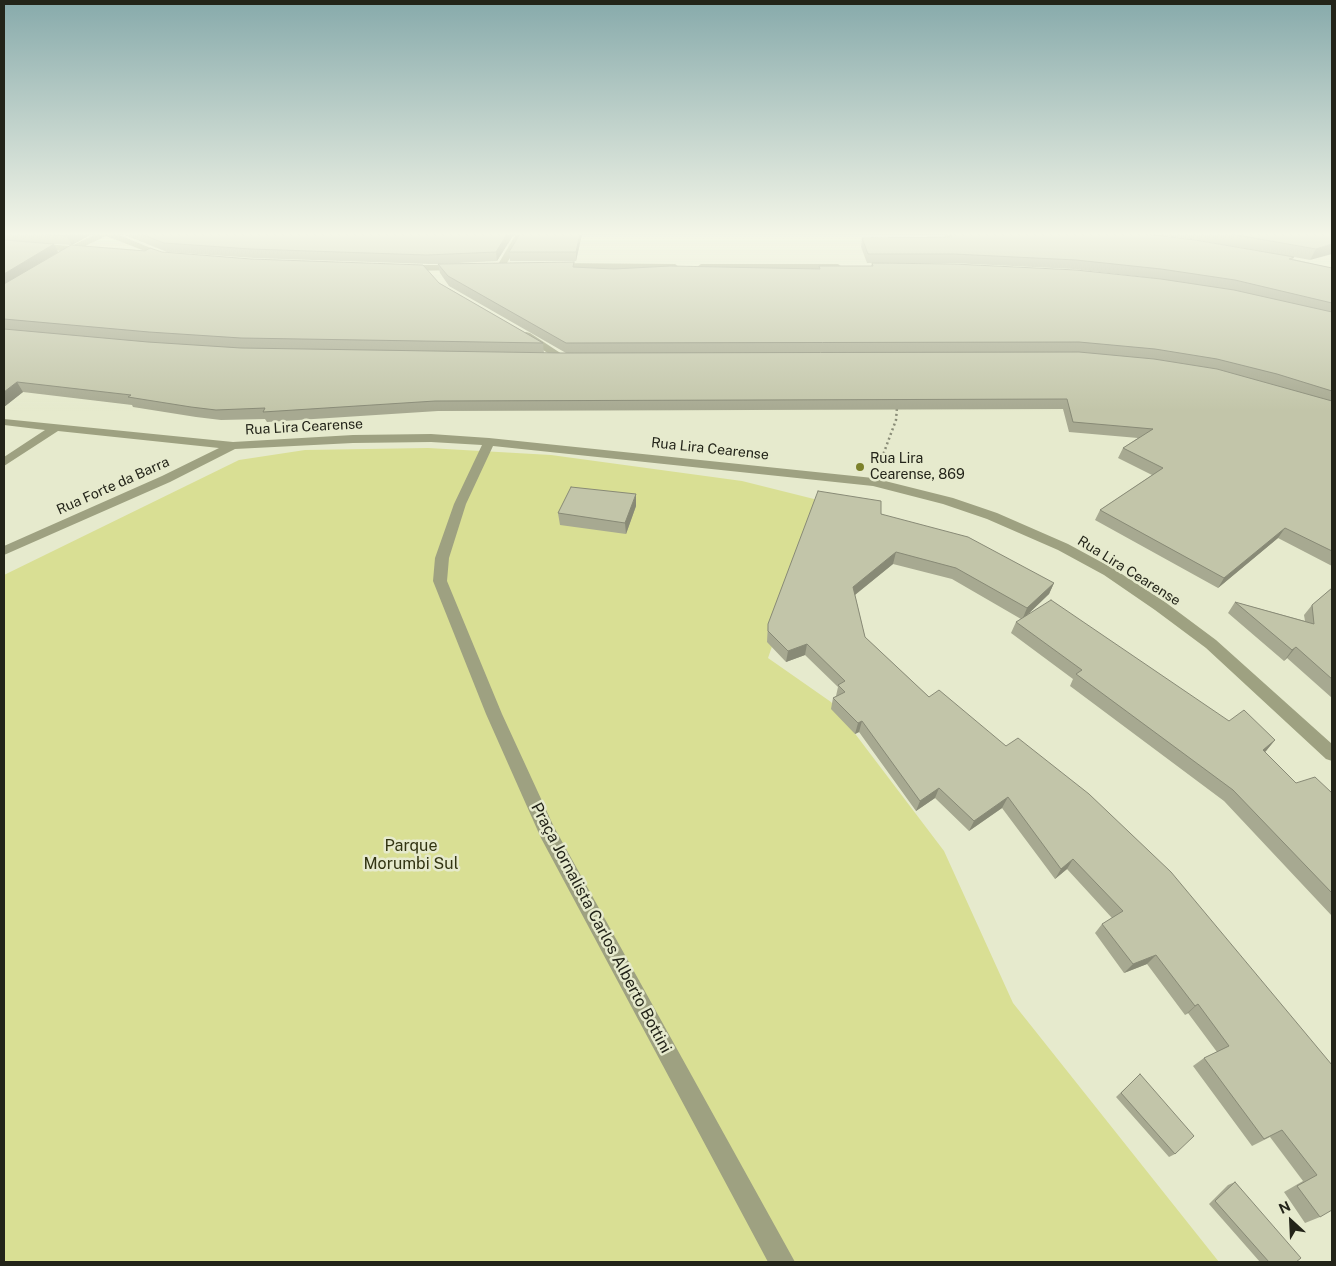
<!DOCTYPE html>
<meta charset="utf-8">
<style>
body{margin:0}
#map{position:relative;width:1336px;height:1266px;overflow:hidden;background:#e6eacd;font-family:"Public Sans",sans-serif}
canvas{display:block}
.frame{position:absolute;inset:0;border:5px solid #232419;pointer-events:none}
.north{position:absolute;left:1266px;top:1196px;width:50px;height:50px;-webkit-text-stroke:4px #e6eacd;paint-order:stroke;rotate:335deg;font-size:14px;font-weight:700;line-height:20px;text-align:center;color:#232419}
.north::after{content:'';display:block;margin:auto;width:18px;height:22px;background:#232419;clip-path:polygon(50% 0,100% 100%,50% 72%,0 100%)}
</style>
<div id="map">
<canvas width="1336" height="1266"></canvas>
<div class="frame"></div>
<div class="north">N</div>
</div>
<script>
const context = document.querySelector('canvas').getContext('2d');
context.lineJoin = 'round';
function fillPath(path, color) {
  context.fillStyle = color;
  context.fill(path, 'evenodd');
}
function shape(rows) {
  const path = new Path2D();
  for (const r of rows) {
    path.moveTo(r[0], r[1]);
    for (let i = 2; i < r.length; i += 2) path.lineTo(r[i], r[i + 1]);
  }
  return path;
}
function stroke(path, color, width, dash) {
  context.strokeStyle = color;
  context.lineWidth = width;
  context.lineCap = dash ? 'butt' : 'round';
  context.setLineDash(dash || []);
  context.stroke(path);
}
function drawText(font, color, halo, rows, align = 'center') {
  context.font = font + ' "Public Sans",sans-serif';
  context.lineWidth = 5;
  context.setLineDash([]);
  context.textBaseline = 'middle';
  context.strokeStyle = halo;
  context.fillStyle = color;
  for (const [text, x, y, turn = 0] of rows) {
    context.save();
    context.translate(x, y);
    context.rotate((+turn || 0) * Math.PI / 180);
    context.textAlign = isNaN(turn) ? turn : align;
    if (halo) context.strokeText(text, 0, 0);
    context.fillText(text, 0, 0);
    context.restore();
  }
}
fillPath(shape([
 [428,448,551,455,742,481,822,501,768,658,831,702,944,851,1013,1003,1219,1262,4,1262,4,575,239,460,305,450]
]), '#d9df94');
stroke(shape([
 [880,463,896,420,897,407]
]), '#898c77', 2.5, [2, 3]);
fillPath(shape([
 [96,234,117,234,170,256,163,258,106,236,83,247,89,250,85,253,4,246,4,241,71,246,96,234],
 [516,234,524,234,504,268,498,268,497,266,516,234],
 [553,263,675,264,679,267,675,270,550,268,550,264,553,263],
 [701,264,838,264,842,267,838,270,698,269,697,267,701,264],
 [458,265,462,268,461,270,408,271,404,268,408,265,458,265],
 [526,332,530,333,568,358,567,360,559,360,522,337,521,335,526,332],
 [4,419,233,442,353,435,431,434,489,438,873,478,953,498,997,513,1068,544,1114,569,1165,602,1216,640,1332,744,1332,761,1326,759,1206,648,1155,610,1104,575,1058,550,987,519,943,504,873,486,493,446,466,504,449,558,447,581,502,714,554,827,795,1262,768,1262,541,838,486,714,433,581,435,558,454,504,482,445,431,442,353,443,235,449,170,482,4,555,4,546,162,476,219,448,58,431,4,466,4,457,45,430,4,425,4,419]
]), '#9ea181');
fillPath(shape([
 [4,234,92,234,72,245,162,252,439,283,543,343,544,353,566,353,449,286,440,273,438,264,429,264,254,258,167,252,122,234,514,234,497,261,440,264,574,262,574,267,614,269,819,269,819,266,871,266,872,263,1160,279,1073,269,952,263,867,263,861,247,862,238,945,237,944,234,1332,234,1310,260,1294,257,1293,259,1332,268,1332,566,1278,538,1218,588,1095,520,1100,510,1152,475,1118,458,1123,448,1138,438,1069,432,1063,409,438,411,267,422,265,419,221,420,196,417,133,407,132,405,23,392,4,407,4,329,153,342,4,329],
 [1155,235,1191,239,1280,255],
 [54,244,71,245,58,252],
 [582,234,576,261,510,261,509,252],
 [636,506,626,534,560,525,558,513],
 [881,514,1054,583,1049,594,1027,615,1229,721,1275,740,1265,752,1296,783,1332,793,1332,916,1224,801,1070,686,1073,679,1011,633,1016,622,1021,619,952,579,893,564,855,595,865,637,929,697,1309,1038,1320,1217,1305,1223,1284,1192,1303,1181,1270,1137,1252,1146,1193,1066,1204,1058,1217,1052,1188,1013,1185,1015,1147,964,1124,973,1095,933,1102,924,1112,918,1067,869,1055,879,1002,808,969,831,935,798,916,811,859,732,855,734,831,709,833,698,836,696,838,687,805,655,786,662,767,642,768,624],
 [1332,588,1332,698,1287,658,1284,661,1228,613,1235,602,1305,621,1304,615,1312,605],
 [1140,1074,1175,1154,1169,1157,1116,1097],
 [1235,1182,1296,1262,1260,1262,1209,1204,1228,1185]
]), '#a7a991');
fillPath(shape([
 [71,234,92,234,72,245,67,236],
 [507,234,514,234,497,261,496,252],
 [580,234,582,234,576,261,576,252],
 [54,244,58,252,4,286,4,274],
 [1332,244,1332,254,1310,260,1316,249],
 [17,382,23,392,4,407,4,392],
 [636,494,636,506,626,534,625,523],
 [1285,528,1278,538,1218,588,1224,578],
 [896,552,893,564,851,598,853,587],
 [1054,583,1049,594,1022,620,1027,608],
 [807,644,805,655,786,662,788,651],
 [1296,647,1287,658,1284,661,1292,650],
 [862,721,859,732,855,734,858,723],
 [1275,740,1266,751,1254,762,1263,750],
 [939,788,935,798,916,811,920,801],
 [1008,797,1002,808,969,831,974,821],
 [1073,859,1067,869,1055,879,1061,869],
 [1156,955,1147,964,1124,973,1133,964],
 [1198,1004,1188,1013,1185,1015,1195,1006]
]), '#888a76');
const building = shape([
 [39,234,71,234,67,236,39,234],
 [141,234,507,234,496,252,427,255,251,249,164,243,141,234],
 [520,234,580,234,576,252,509,252,520,234],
 [950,234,1144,234,1195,240,1294,257,1289,259,1332,268,1332,303,1235,280,1161,269,1076,260,954,254,868,254,862,238,952,237,950,234],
 [1231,234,1332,234,1332,244,1316,249,1231,234],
 [4,240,54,244,4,274,4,240],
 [71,245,145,251,150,248,162,252,251,259,423,265,439,283,543,343,241,338,149,332,4,319,4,284,71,245],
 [574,262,573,267,614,269,670,266,820,269,819,266,873,266,872,263,954,264,1076,270,1161,279,1234,290,1332,312,1332,391,1277,374,1217,359,1155,349,1079,342,566,343,448,276,438,264,574,262],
 [4,329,148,342,241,348,562,353,1079,352,1154,359,1217,369,1332,401,1332,551,1285,528,1224,578,1100,510,1163,468,1123,448,1153,429,1073,422,1067,399,435,401,263,412,265,408,216,410,191,407,128,397,131,395,17,382,4,392,4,329],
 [571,487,636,494,625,523,558,513,571,487],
 [818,491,881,501,881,514,968,537,1054,583,1027,608,956,568,896,552,853,587,865,637,929,697,939,690,1006,746,1018,738,1089,794,1171,872,1332,1065,1332,1210,1320,1217,1297,1186,1317,1175,1282,1130,1264,1139,1204,1058,1229,1046,1198,1004,1195,1006,1156,955,1133,964,1102,924,1123,911,1073,859,1061,869,1008,797,974,821,939,788,920,801,862,721,858,723,833,698,845,692,838,685,845,681,807,644,788,651,768,631,768,624,818,491],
 [1332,588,1332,679,1296,647,1292,650,1235,602,1314,624,1312,605,1332,588],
 [1051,600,1229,721,1244,710,1275,740,1263,750,1296,783,1315,777,1332,793,1332,893,1233,790,1076,674,1082,670,1016,622,1051,600],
 [1140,1074,1194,1136,1175,1154,1121,1093,1140,1074],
 [1235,1182,1301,1258,1296,1262,1269,1262,1215,1201,1235,1182]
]);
fillPath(building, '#c2c5a9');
stroke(building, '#888a76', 1);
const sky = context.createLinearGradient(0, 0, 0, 411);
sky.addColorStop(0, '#87aaab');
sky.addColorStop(0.57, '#f4f6e8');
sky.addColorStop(1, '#f4f6e800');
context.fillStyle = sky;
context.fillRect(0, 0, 1336, 411);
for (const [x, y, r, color] of [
 [860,467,5,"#7c812b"]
]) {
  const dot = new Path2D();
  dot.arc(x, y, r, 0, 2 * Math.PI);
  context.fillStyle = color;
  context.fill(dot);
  stroke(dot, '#e6eacd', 2);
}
drawText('14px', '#232419', '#e6eacd', [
 ["Rua Lira Cearense",304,427,-3],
 ["Rua Lira Cearense",710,449,6],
 ["Rua Forte da Barra",113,486,-24],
 ["Rua Lira Cearense",1129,571,32]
]);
drawText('14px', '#232419', '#e6eacd', [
 ["Rua Lira",870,459],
 ["Cearense, 869",870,475]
], 'left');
drawText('16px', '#323412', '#e6eacd', [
 ["Parque",411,846],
 ["Morumbi Sul",411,864]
]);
drawText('16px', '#232419', '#e6eacd', [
 ["Praça Jornalista Carlos Alberto Bottini",601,928,62]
]);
</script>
